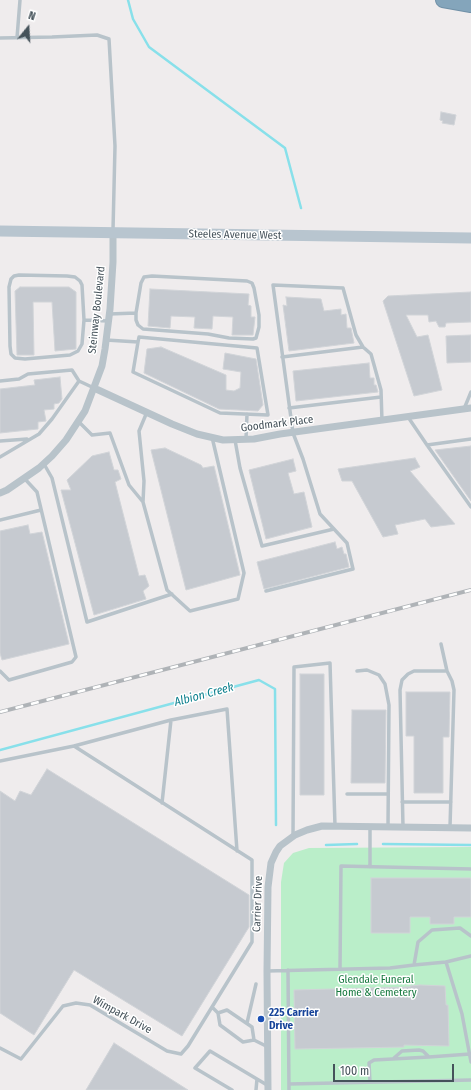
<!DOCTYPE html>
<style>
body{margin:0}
#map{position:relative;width:471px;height:1090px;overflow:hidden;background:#efeced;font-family:"Fira Sans Condensed",sans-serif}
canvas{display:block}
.north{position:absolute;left:8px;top:8px;width:40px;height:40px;-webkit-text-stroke:3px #fff;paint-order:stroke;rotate:18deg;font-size:11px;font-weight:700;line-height:16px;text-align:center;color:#45525a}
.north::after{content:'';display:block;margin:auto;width:14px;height:18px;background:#45525a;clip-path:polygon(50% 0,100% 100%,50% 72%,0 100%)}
.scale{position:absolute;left:333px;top:1064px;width:121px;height:18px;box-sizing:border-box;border:2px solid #45525a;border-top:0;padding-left:5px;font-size:12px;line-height:14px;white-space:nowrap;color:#45525a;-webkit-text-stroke:3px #fff;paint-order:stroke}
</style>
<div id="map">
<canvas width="471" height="1090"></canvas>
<div class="north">N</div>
<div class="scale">100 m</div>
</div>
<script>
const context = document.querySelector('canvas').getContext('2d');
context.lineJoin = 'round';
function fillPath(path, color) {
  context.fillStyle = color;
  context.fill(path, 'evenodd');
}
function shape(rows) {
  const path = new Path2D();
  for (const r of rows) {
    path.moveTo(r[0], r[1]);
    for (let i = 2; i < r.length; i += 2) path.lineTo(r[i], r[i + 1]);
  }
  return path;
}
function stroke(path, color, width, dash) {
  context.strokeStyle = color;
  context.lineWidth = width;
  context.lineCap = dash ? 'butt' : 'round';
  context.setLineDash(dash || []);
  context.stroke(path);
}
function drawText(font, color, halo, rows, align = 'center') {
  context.font = font + ' "Fira Sans Condensed",sans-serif';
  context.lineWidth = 3;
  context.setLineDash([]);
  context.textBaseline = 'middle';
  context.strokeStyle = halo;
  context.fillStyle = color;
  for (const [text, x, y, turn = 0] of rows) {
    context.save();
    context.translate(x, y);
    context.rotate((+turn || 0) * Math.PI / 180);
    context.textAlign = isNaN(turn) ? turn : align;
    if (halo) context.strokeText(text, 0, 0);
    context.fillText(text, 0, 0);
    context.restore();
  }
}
fillPath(shape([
 [471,847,471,1090,281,1090,281,882,284,863,293,853,309,848]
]), '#baeec9');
stroke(shape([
 [128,0,133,19,149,47,285,148,301,208],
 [0,750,259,680,275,689,276,825],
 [383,844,471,845],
 [326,845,357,844]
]), '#88e0ea', 2.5);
const building = shape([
 [441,112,456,115,454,125,442,123,443,121,440,120,441,112],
 [20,287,69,287,76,292,76,349,55,351,52,302,33,302,34,355,17,355,15,291,20,287],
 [150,289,249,294,248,305,251,306,251,317,255,317,253,335,232,335,233,317,213,316,212,329,194,328,195,317,171,316,170,328,148,326,150,289],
 [471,292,471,322,446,323,445,327,439,327,436,321,429,322,428,315,406,315,417,337,428,335,442,390,414,396,383,301,388,296,471,292],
 [286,297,321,299,324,311,341,309,341,315,346,314,347,328,351,328,354,343,289,351,283,305,287,306,286,297],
 [471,335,471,362,447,363,446,336,471,335],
 [161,347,226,375,226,390,234,391,240,388,241,372,223,369,225,353,256,359,263,405,258,411,219,409,144,373,147,349,161,347],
 [369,363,370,378,374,378,374,385,376,385,378,392,296,401,293,371,369,363],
 [60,377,62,399,59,403,54,404,54,409,44,410,46,421,38,422,38,429,0,433,0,389,35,385,34,380,60,377],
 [471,446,471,501,435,450,471,446],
 [165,448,201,465,203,468,214,466,240,575,186,590,151,450,165,448],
 [109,452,114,470,118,470,121,479,115,482,139,576,145,575,149,586,143,591,146,599,94,615,61,490,71,490,67,480,92,456,109,452],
 [415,458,420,467,410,471,455,524,431,527,425,519,395,525,398,534,383,537,352,481,342,481,338,469,415,458],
 [293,459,296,471,288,473,294,494,304,492,312,527,266,539,249,470,293,459],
 [28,525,30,534,42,532,69,644,2,660,0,653,0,531,28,525],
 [335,542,337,549,342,547,344,554,346,554,349,567,264,589,257,562,335,542],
 [300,674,324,674,324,795,300,795,300,674],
 [406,692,450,692,449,737,443,737,443,793,414,793,414,736,406,736,406,692],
 [352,710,386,710,385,783,351,783,352,710],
 [47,769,249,895,249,927,182,1036,74,970,34,1035,0,1013,0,791,15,801,20,791,31,795,47,769],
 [371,878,471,878,471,917,454,917,454,924,430,924,430,917,410,917,410,933,371,933,371,878],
 [420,985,445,986,446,1005,448,1005,449,1046,404,1045,404,1047,295,1049,294,990,410,987,410,986,420,985],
 [114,1043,188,1090,86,1090,114,1043]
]);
fillPath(building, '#c6cad0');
stroke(building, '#d1d4d8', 1);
const motorway = shape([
 [443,0,471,5]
]);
stroke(motorway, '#7090a7', 16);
stroke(shape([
 [0,38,52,37,97,35,109,39,115,146,113,230],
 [17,38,20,0],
 [109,314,136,313,141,283,144,277,152,276,247,281,252,283,254,288,259,315,259,327,256,338,253,339,229,338,208,334,143,329,138,325,136,320,136,313],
 [84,320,82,344,78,351,70,355,25,359,15,358,11,354,10,346,9,287,11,279,14,276,19,275,67,276,75,277,80,281,82,285,84,320,108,321],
 [106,340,138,342,133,372,220,413,268,415,257,348,139,337,138,342],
 [282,357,363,347],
 [0,381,19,379,28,374,72,370,79,381,94,388],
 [289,408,381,397],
 [464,409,471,392],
 [147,412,139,431,144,481,143,502,167,590,190,611,238,599,244,573,212,437],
 [408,417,427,445,471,507],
 [78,421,92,435,110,433,129,485,143,502],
 [246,439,247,414],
 [235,440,240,468,262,546,334,529],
 [0,441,27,439],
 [427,445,471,439],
 [0,457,39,434,52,419,79,381],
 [44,464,52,478,87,622,172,594],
 [0,520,41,510],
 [266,591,353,569,347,543,320,514,303,459,293,433,273,285,343,288,356,335,363,347,371,354,381,390,382,421],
 [441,644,447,671],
 [0,671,9,680,72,662,76,657,37,492,24,478],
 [357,671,367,670,379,675,385,684,389,705,388,827],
 [74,746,171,720,227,709,237,851],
 [0,761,74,746,252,860,252,942,212,1007,218,1013,220,1025,243,1042,254,1040,268,1047],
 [347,794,388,794],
 [402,802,451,802],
 [162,803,171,720],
 [403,827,400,690,402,680,408,674,414,671,447,671,452,681,454,690,450,827],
 [293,836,294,667,330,663,335,826],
 [370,867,370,827],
 [446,962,462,1014,471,1062],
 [414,965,418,942,432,930,460,928,471,936],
 [340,969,341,866,471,869],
 [288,970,289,1090],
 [267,971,390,968,414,965,446,962,471,956],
 [218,1013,227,1010,252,1027,254,1040],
 [247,1023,256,984],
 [0,1048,21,1059,63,1006,76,1003,90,1005,167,1051,181,1054,188,1046,212,1007],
 [394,1058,402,1051,419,1050,423,1051,429,1057],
 [370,1082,369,1063,374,1060,429,1057,470,1054],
 [289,1084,471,1080],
 [232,1090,195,1068,210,1051,267,1085],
 [256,1090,257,1079]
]), '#b8c3ca', 3.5);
stroke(shape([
 [94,388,172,424,197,434,223,440,254,439,280,434,471,408],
 [0,493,7,490,39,468,52,456,66,440,85,411,102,366,105,349,110,309,113,262,113,233],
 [268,1090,267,971,268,887,271,863,276,852,280,846,295,835,307,830,322,826,471,828]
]), '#b8c3ca', 7);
stroke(shape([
 [0,231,471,238]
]), '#b8c5cf', 11);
stroke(motorway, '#84a5bb', 14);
const rail = shape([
 [0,712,471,590]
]);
stroke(rail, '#afb3b7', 4);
stroke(rail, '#fff', 2.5, [8]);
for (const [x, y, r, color] of [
 [261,1019,4,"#1a4fb4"]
]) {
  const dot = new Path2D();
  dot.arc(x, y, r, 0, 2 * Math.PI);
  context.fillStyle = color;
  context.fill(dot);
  stroke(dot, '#fff', 1.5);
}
drawText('11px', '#45525a', '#fff', [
 ["Steeles Avenue West",235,235,1],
 ["Steinway Boulevard",97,310,-84],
 ["Goodmark Place",277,424,-7],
 ["Carrier Drive",258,904,-88],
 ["Wimpark Drive",122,1015,29]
]);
drawText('11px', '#17793f', '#fff', [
 ["Glendale Funeral",376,980],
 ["Home & Cemetery",376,993]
]);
drawText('bold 11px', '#164399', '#fff', [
 ["225 Carrier",269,1013],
 ["Drive",269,1026]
], 'left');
drawText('italic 12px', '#0e808e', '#fff', [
 ["Albion Creek",204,695,-15]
]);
</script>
